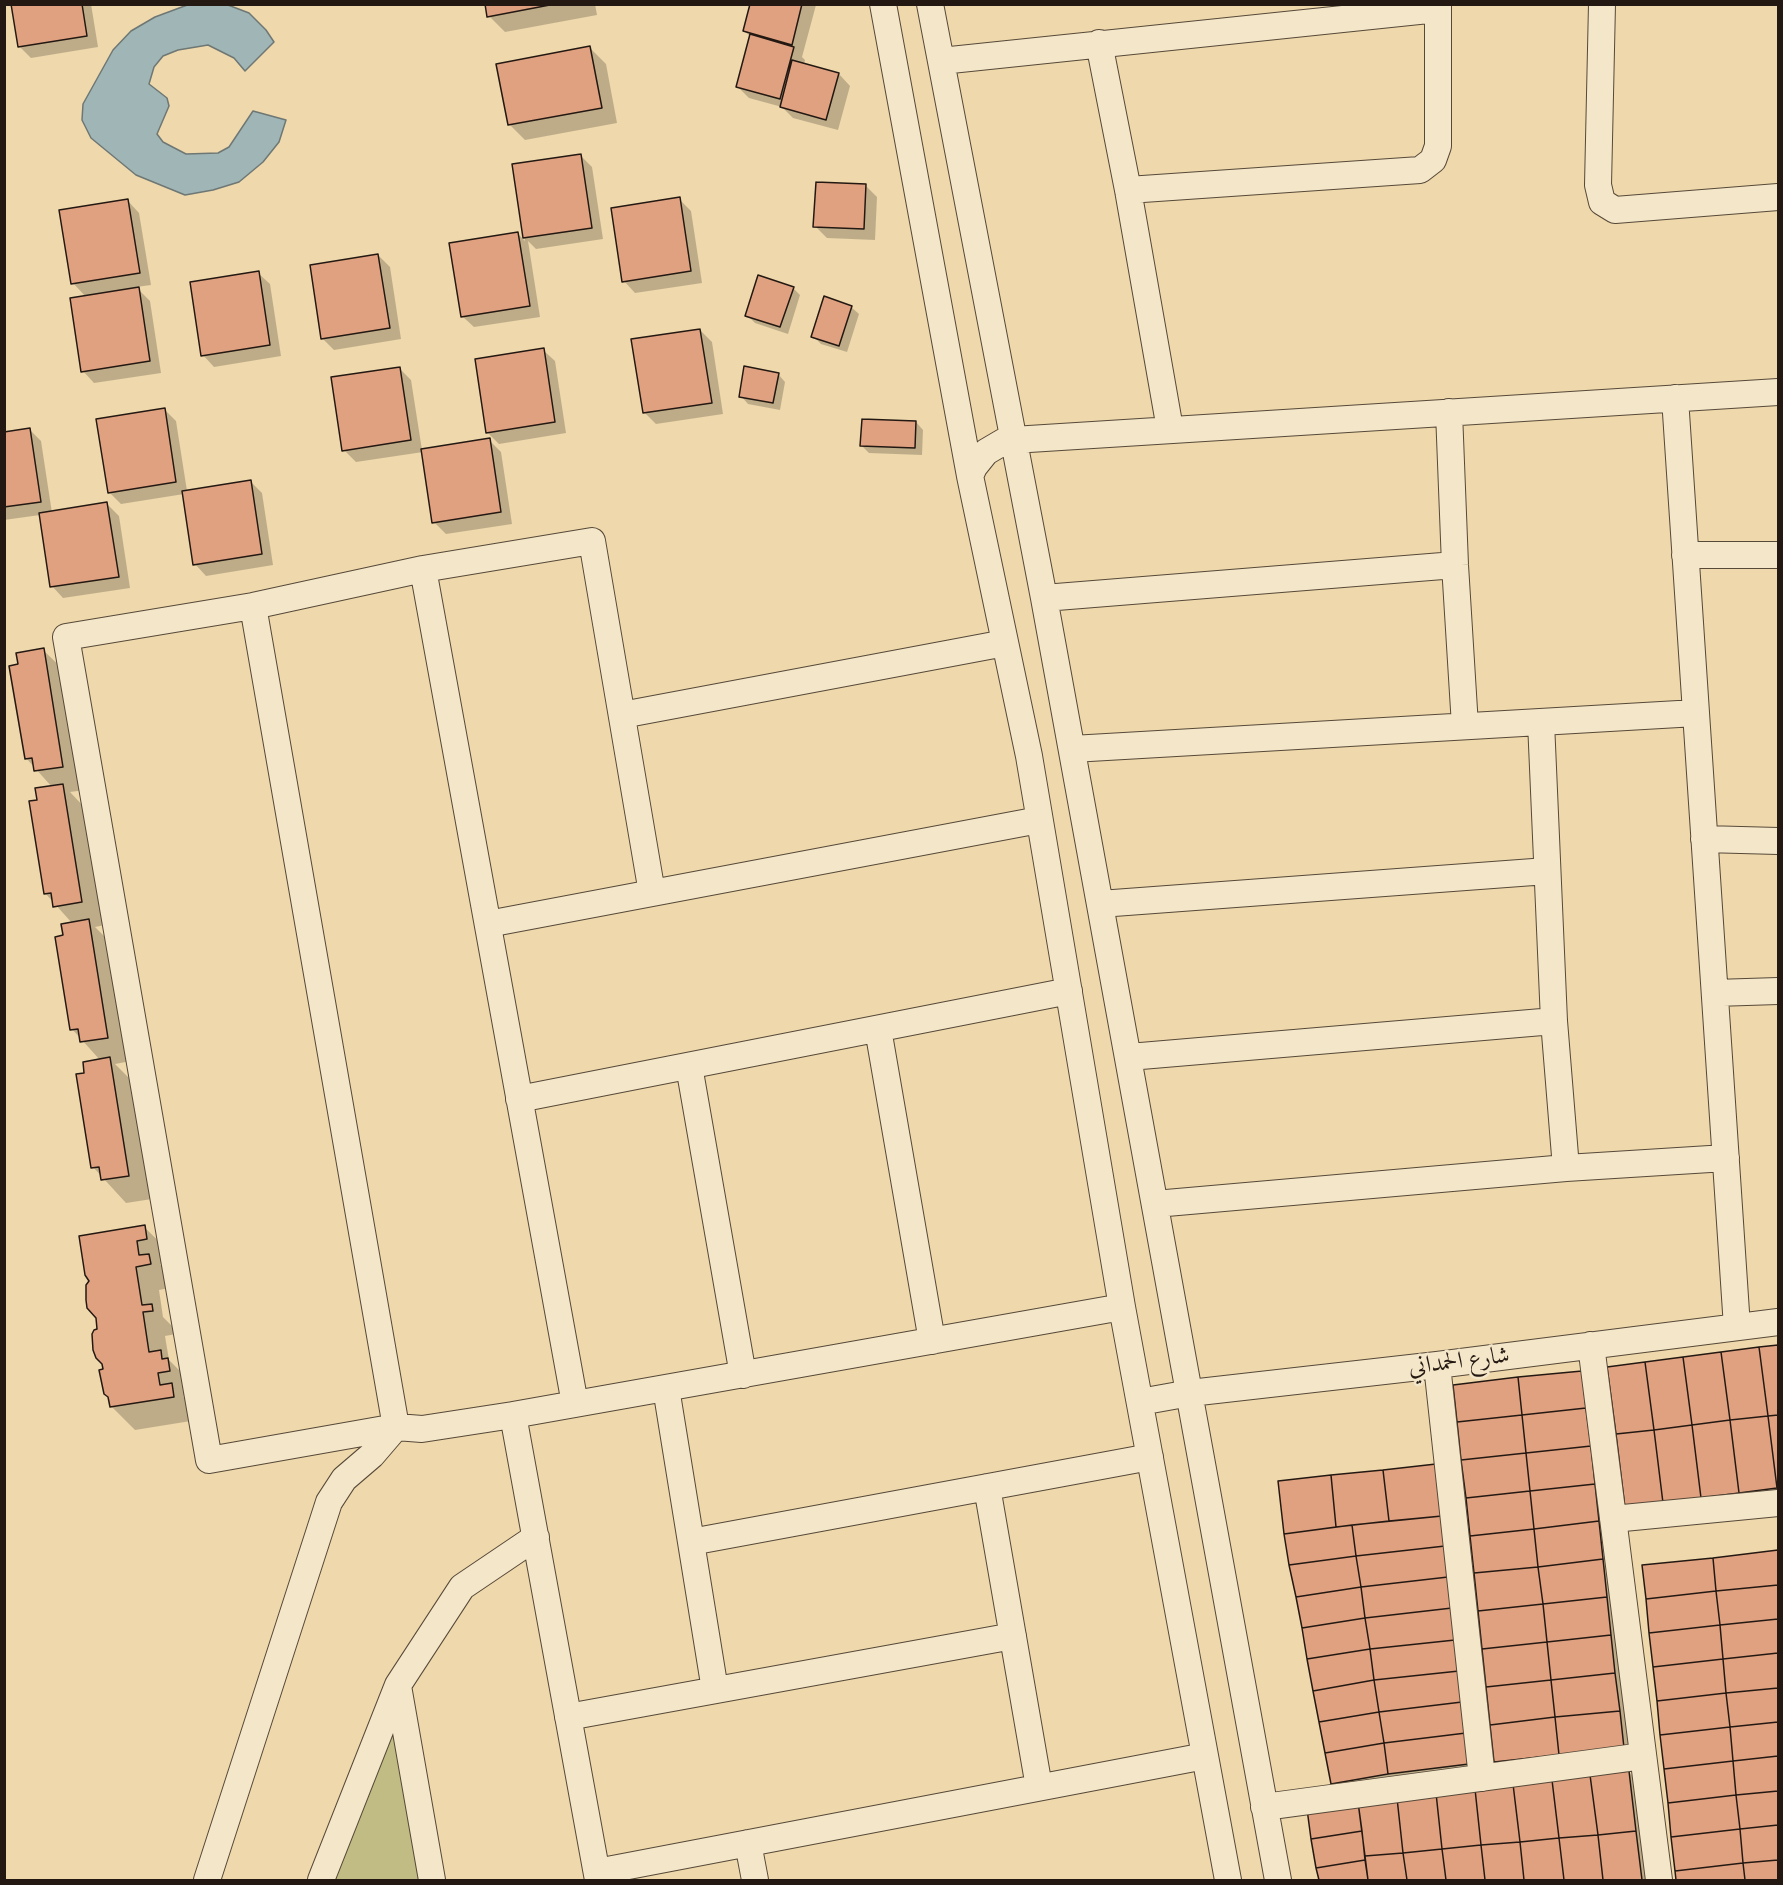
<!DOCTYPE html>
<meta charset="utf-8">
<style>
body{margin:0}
#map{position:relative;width:1783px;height:1885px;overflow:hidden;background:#eed8ac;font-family:"Gentium Book Plus",serif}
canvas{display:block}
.frame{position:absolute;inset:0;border:6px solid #241912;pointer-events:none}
</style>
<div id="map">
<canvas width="1783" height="1885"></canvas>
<div class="frame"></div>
</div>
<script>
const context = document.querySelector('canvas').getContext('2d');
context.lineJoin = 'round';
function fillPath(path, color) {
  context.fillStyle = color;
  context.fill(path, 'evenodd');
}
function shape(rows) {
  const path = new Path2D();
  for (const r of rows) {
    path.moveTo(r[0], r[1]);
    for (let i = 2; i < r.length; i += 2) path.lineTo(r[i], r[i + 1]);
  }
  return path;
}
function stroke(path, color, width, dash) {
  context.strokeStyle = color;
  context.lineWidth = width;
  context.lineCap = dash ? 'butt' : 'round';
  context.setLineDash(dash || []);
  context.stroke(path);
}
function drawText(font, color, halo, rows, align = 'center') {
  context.font = font + ' "Gentium Book Plus",Amiri,serif';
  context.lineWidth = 5;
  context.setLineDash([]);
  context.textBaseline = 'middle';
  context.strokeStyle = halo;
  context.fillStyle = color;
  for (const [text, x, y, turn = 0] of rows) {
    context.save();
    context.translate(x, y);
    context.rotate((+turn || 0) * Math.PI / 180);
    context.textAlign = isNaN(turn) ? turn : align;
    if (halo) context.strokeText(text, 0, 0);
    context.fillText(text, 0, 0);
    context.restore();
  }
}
fillPath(shape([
 [396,1706,425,1880,329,1880]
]), '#c0bc84');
const water = shape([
 [190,4,228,5,249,13,266,30,274,42,245,71,234,58,208,45,178,50,163,56,154,67,149,84,167,98,169,106,157,134,163,142,186,154,218,153,229,147,253,111,286,120,279,142,263,162,239,182,213,190,185,195,136,175,91,138,82,120,83,104,113,50,131,31,155,17,190,4]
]);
fillPath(water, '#a0b6b6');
stroke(water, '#6e7774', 1.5);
fillPath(shape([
 [13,4,91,4,98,47,31,58,19,46],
 [487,4,595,4,597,15,505,32,489,16],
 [751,4,816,5,802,57,805,60,804,64,839,74,850,86,838,130,793,118,782,107,749,98,737,86,751,37,744,31],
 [590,48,606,64,617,123,525,140,509,124],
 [580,155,592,167,603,239,536,249,528,241,540,317,474,327,462,316,517,233,525,241,513,165],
 [865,185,877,197,875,240,827,238,815,226],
 [679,199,691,211,702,283,635,293,624,281],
 [128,201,139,213,151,285,136,287,150,301,161,373,94,383,83,371,86,297,73,283],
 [378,255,390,267,401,339,334,350,322,338],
 [258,273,270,284,281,356,214,367,203,355],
 [793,288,800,295,788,334,755,323,747,315],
 [851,307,859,314,847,352,821,344,813,336],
 [700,330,712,342,723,414,656,424,645,413],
 [543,350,555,361,566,433,499,444,487,432],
 [399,368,411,380,422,450,489,440,501,452,512,524,446,534,434,522,423,452,356,462,344,450],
 [778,374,785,382,780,410,748,404,741,396],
 [165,410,176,421,187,491,250,481,262,493,273,565,206,576,195,564,184,494,121,504,109,492],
 [916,422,923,430,922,455,869,453,862,446],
 [29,429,41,441,52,513,107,504,119,516,130,588,63,598,52,586,40,515,4,520,4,433],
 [43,650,67,673,85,790,70,792,86,809,105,925,95,927,112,944,131,1061,115,1064,133,1082,152,1199,126,1203,93,1167,86,1074,100,1060,72,1029,65,937,72,923,45,893,39,801,52,787,26,758,19,665],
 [144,1227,168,1250,170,1262,160,1264,173,1279,174,1287,159,1290,163,1317,175,1329,176,1334,165,1336,169,1360,184,1375,193,1394,183,1396,195,1408,197,1420,135,1430,111,1406,97,1317],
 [1778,1346,1778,1496,1634,1515,1609,1368],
 [1582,1372,1630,1755,1503,1769,1496,1762],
 [1436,1466,1476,1771,1340,1791,1332,1784,1290,1565,1279,1482],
 [1778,1552,1778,1880,1678,1880,1643,1566],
 [1629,1772,1636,1780,1648,1880,1320,1880,1308,1811]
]), '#0003');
const building = shape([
 [11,4,82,4,87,36,18,47,11,4],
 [485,4,555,4,487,17,485,4],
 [750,4,802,4,792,45,743,31,750,4],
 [750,34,794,47,780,99,736,87,750,34],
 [590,46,602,108,508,125,496,64,590,46],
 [792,60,839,73,826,120,780,107,792,60],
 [581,154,592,228,523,238,512,164,581,154],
 [816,182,866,184,864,229,813,227,816,182],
 [680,197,691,271,622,282,611,208,680,197],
 [128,199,140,273,71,284,59,210,128,199],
 [518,232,530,306,461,317,449,243,518,232],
 [378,254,390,328,321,339,310,265,378,254],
 [259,271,270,345,201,356,190,282,259,271],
 [758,275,794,287,780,327,745,316,758,275],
 [139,287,150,361,81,372,70,298,139,287],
 [824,296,852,306,839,346,811,337,824,296],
 [700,329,712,403,643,413,631,339,700,329],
 [544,348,555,422,486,433,475,359,544,348],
 [744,366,779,373,773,403,739,397,744,366],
 [400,367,411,440,342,451,331,377,400,367],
 [165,408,176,482,108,493,96,419,165,408],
 [862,419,916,421,915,448,860,446,862,419],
 [30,428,41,502,4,507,4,432,30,428],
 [490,438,501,512,432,523,421,449,490,438],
 [251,480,262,554,193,565,182,491,251,480],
 [107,502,119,577,50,587,39,513,107,502],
 [44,648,63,767,34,771,32,758,25,759,9,666,18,664,16,653,44,648],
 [63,784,82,902,53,907,51,893,44,894,29,801,37,800,35,788,63,784],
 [89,919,108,1038,80,1042,78,1029,70,1030,55,937,63,935,61,924,89,919],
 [110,1057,129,1176,101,1180,99,1167,91,1168,76,1074,84,1073,83,1062,110,1057],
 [145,1225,147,1239,137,1241,139,1255,149,1254,151,1264,136,1267,142,1305,152,1304,153,1311,143,1312,149,1352,161,1350,162,1359,168,1358,170,1371,158,1373,160,1385,172,1383,174,1397,110,1407,108,1397,104,1394,99,1370,103,1369,102,1364,96,1358,93,1350,92,1334,94,1330,97,1329,96,1318,87,1308,86,1300,86,1285,89,1281,85,1275,79,1236,145,1225],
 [1778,1345,1778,1415,1768,1416,1759,1347,1778,1345],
 [1759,1347,1768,1416,1730,1420,1721,1352,1759,1347],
 [1721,1352,1730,1420,1692,1425,1683,1357,1721,1352],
 [1683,1357,1692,1425,1654,1430,1645,1362,1683,1357],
 [1645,1362,1654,1430,1616,1434,1607,1367,1645,1362],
 [1582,1371,1586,1408,1522,1415,1518,1377,1582,1371],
 [1518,1377,1522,1415,1457,1422,1453,1385,1518,1377],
 [1586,1408,1591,1446,1526,1453,1522,1415,1586,1408],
 [1522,1415,1526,1453,1461,1460,1457,1422,1522,1415],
 [1778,1415,1778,1488,1777,1488,1768,1416,1778,1415],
 [1768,1416,1777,1488,1739,1493,1730,1420,1768,1416],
 [1730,1420,1739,1493,1701,1498,1692,1425,1730,1420],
 [1692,1425,1701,1498,1663,1503,1654,1430,1692,1425],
 [1654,1430,1663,1503,1625,1508,1616,1434,1654,1430],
 [1591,1446,1595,1484,1530,1491,1526,1453,1591,1446],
 [1526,1453,1530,1491,1466,1498,1461,1460,1526,1453],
 [1436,1464,1442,1516,1389,1521,1383,1470,1436,1464],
 [1383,1470,1389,1521,1336,1527,1331,1475,1383,1470],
 [1331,1475,1336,1527,1284,1534,1278,1481,1331,1475],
 [1595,1484,1599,1521,1534,1529,1530,1491,1595,1484],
 [1530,1491,1534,1529,1470,1536,1466,1498,1530,1491],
 [1442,1516,1445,1546,1356,1556,1352,1525,1442,1516],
 [1599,1521,1603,1559,1538,1567,1534,1529,1599,1521],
 [1352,1525,1356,1556,1289,1565,1284,1534,1352,1525],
 [1534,1529,1538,1567,1474,1573,1470,1536,1534,1529],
 [1445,1546,1448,1577,1361,1587,1356,1556,1445,1546],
 [1778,1550,1778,1585,1716,1591,1713,1558,1778,1550],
 [1356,1556,1361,1587,1296,1597,1289,1565,1356,1556],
 [1713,1558,1716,1591,1646,1599,1642,1565,1713,1558],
 [1603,1559,1607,1597,1543,1604,1538,1567,1603,1559],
 [1538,1567,1543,1604,1478,1611,1474,1573,1538,1567],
 [1448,1577,1452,1608,1365,1618,1361,1587,1448,1577],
 [1778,1585,1778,1619,1720,1625,1716,1591,1778,1585],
 [1361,1587,1365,1618,1302,1628,1296,1597,1361,1587],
 [1716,1591,1720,1625,1649,1633,1646,1599,1716,1591],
 [1607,1597,1611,1635,1547,1642,1543,1604,1607,1597],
 [1543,1604,1547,1642,1482,1649,1478,1611,1543,1604],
 [1452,1608,1455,1640,1370,1649,1365,1618,1452,1608],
 [1365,1618,1370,1649,1307,1659,1302,1628,1365,1618],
 [1778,1619,1778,1653,1723,1659,1720,1625,1778,1619],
 [1720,1625,1723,1659,1653,1667,1649,1633,1720,1625],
 [1611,1635,1615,1673,1551,1680,1547,1642,1611,1635],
 [1455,1640,1459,1671,1374,1680,1370,1649,1455,1640],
 [1547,1642,1551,1680,1486,1687,1482,1649,1547,1642],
 [1370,1649,1374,1680,1313,1691,1307,1659,1370,1649],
 [1778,1653,1778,1688,1726,1693,1723,1659,1778,1653],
 [1723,1659,1726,1693,1657,1701,1653,1667,1723,1659],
 [1459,1671,1462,1702,1379,1712,1374,1680,1459,1671],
 [1615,1673,1620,1711,1555,1717,1551,1680,1615,1673],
 [1374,1680,1379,1712,1319,1722,1313,1691,1374,1680],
 [1551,1680,1555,1717,1490,1725,1486,1687,1551,1680],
 [1778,1688,1778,1722,1730,1727,1726,1693,1778,1688],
 [1726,1693,1730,1727,1660,1735,1657,1701,1726,1693],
 [1462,1702,1466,1733,1384,1743,1379,1712,1462,1702],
 [1620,1711,1624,1748,1559,1755,1555,1717,1620,1711],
 [1379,1712,1384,1743,1325,1753,1319,1722,1379,1712],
 [1555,1717,1559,1755,1494,1762,1490,1725,1555,1717],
 [1778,1722,1778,1756,1733,1761,1730,1727,1778,1722],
 [1730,1727,1733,1761,1664,1769,1660,1735,1730,1727],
 [1466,1733,1469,1764,1388,1774,1384,1743,1466,1733],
 [1384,1743,1388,1774,1331,1784,1325,1753,1384,1743],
 [1778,1756,1778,1791,1736,1795,1733,1761,1778,1756],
 [1733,1761,1736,1795,1668,1803,1664,1769,1733,1761],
 [1629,1771,1636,1831,1598,1835,1590,1775,1629,1771],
 [1590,1775,1598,1835,1559,1838,1552,1780,1590,1775],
 [1552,1780,1559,1838,1520,1842,1513,1784,1552,1780],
 [1513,1784,1520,1842,1481,1845,1475,1789,1513,1784],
 [1475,1789,1481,1845,1442,1849,1436,1793,1475,1789],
 [1778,1791,1778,1825,1740,1829,1736,1795,1778,1791],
 [1436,1793,1442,1849,1403,1853,1397,1798,1436,1793],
 [1736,1795,1740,1829,1671,1837,1668,1803,1736,1795],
 [1397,1798,1403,1853,1365,1856,1358,1802,1397,1798],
 [1358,1802,1362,1831,1311,1839,1307,1809,1358,1802],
 [1778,1825,1778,1860,1743,1863,1740,1829,1778,1825],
 [1740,1829,1743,1863,1675,1871,1671,1837,1740,1829],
 [1362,1831,1365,1860,1316,1868,1311,1839,1362,1831],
 [1636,1831,1642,1880,1603,1880,1598,1835,1636,1831],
 [1598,1835,1603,1880,1564,1880,1559,1838,1598,1835],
 [1559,1838,1564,1880,1524,1880,1520,1842,1559,1838],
 [1520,1842,1524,1880,1485,1880,1481,1845,1520,1842],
 [1481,1845,1485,1880,1446,1880,1442,1849,1481,1845],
 [1442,1849,1446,1880,1407,1880,1403,1853,1442,1849],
 [1403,1853,1407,1880,1368,1880,1365,1856,1403,1853],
 [1365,1860,1368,1880,1319,1880,1316,1868,1365,1860],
 [1778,1860,1778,1880,1745,1880,1743,1863,1778,1860],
 [1743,1863,1745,1880,1676,1880,1675,1871,1743,1863]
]);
fillPath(building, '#e0a181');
stroke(building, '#241912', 1.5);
const minor = shape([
 [883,4,970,476,1029,756,1122,1307,1228,1880],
 [930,4,1044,598,1278,1880],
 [1602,4,1598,185,1602,202,1615,210,1778,197],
 [1099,43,1128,190,1170,429],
 [941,61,1438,9],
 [1128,190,1420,170,1433,160,1438,146,1438,4],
 [1675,398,1737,1327],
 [1449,412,1455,565,1465,726],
 [970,476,974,467,986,452,1003,442,1013,440,1778,392],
 [1685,555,1778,555],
 [423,569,575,1404],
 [1044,598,1455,565],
 [253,606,396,1427,209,1460,66,637,253,606,423,569,592,541,652,893],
 [622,715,1005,643],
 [1541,722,1554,1021,1566,1168],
 [1072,749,1696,713],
 [1704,839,1778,841],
 [1100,904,1547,871],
 [488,924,1039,820],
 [1715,993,1778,991],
 [878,1029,932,1341],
 [1129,1057,1554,1021],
 [689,1066,743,1375],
 [519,1099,1069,991],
 [1155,1204,1566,1168,1726,1158],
 [1591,1345,1659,1880],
 [1437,1365,1482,1778],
 [666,1388,715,1690],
 [1140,1402,1190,1393,1437,1365,1778,1322],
 [513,1415,598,1880],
 [987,1487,1039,1787],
 [1613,1519,1778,1503],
 [691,1542,1150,1457],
 [398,1686,432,1880],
 [568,1717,1013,1636],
 [1264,1807,1643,1756],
 [748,1843,755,1880],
 [597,1872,1205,1756],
 [207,1880,329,1502,344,1479,372,1455,396,1427,422,1429,513,1415,1122,1307],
 [321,1880,398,1685,462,1587,536,1537]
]);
stroke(minor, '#564938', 28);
stroke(minor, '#f4e6c9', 26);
drawText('24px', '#241912', '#f4e6c9', [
 ["شارع الحمداني",1459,1362,-7]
]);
</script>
